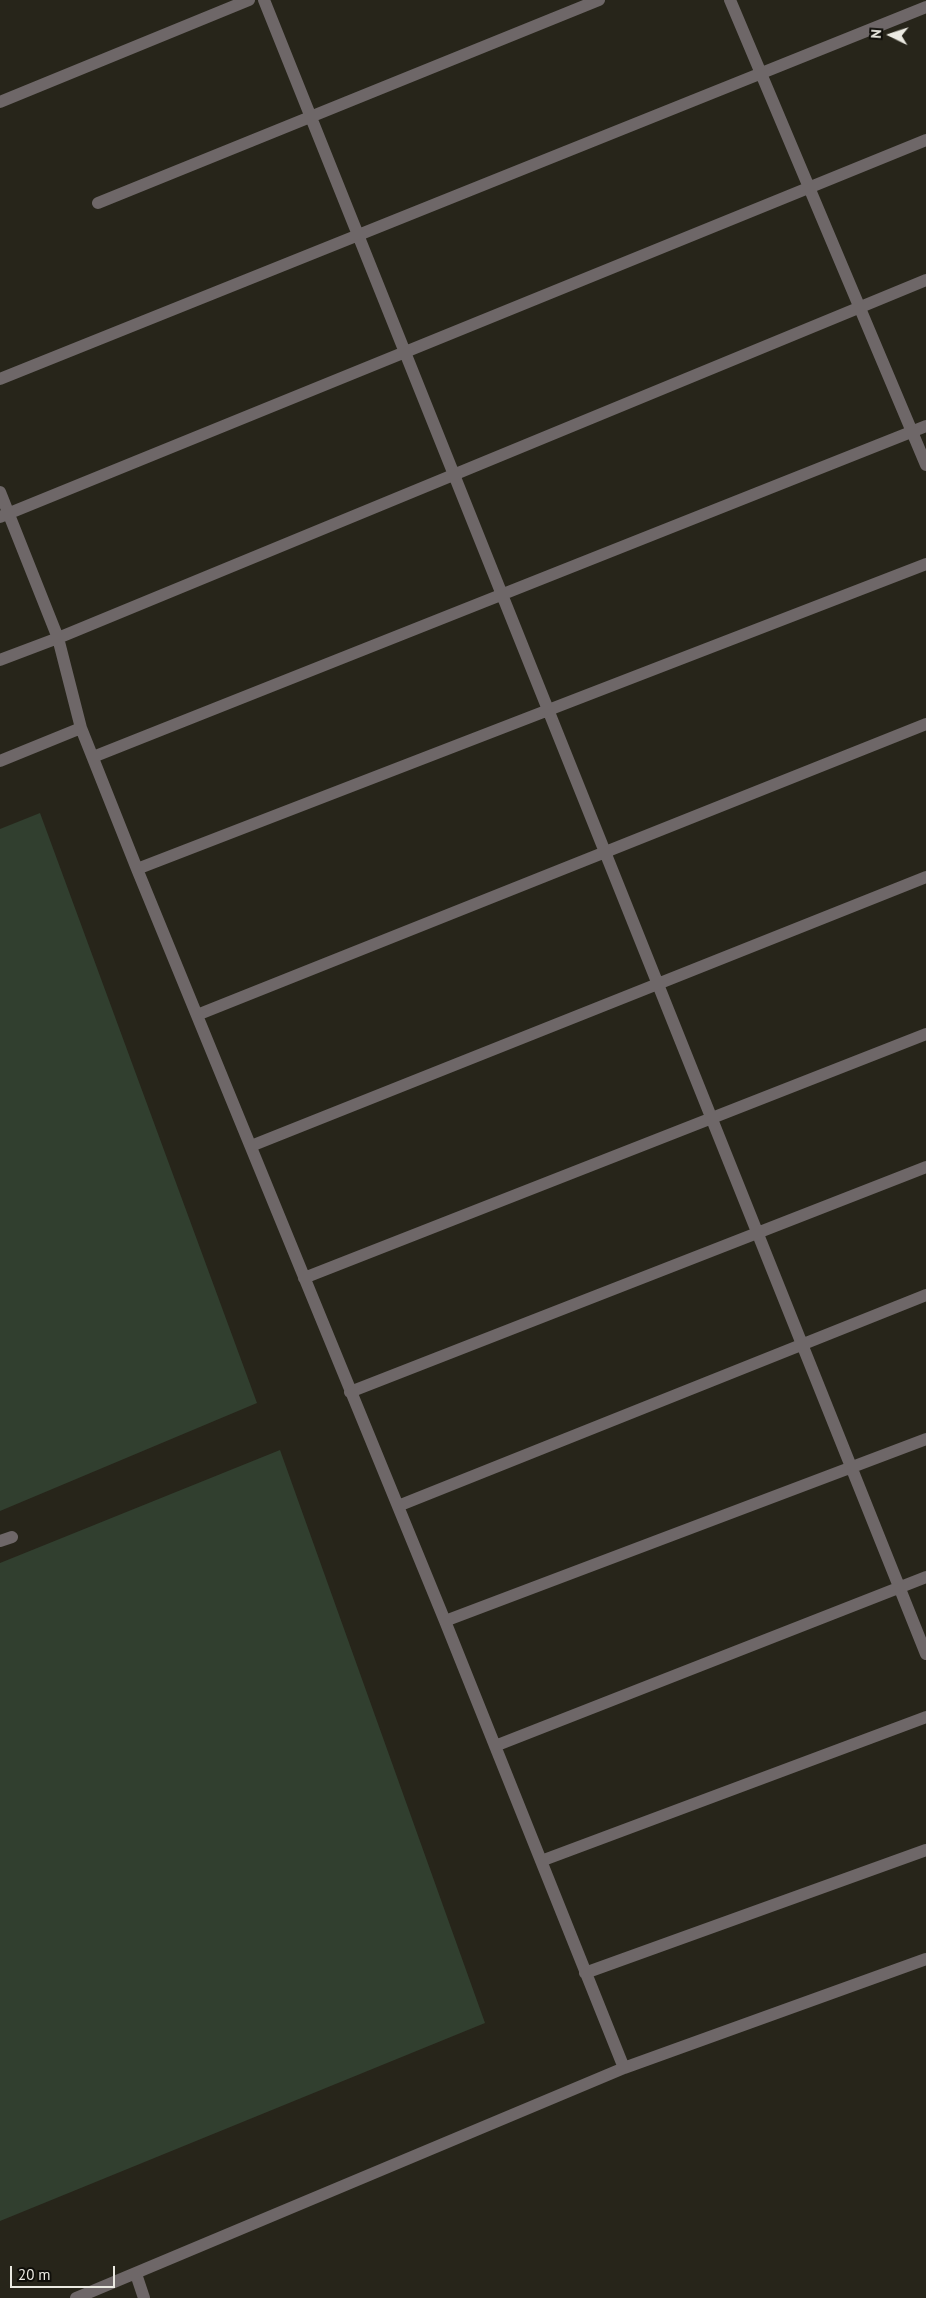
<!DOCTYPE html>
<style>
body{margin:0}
#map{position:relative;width:926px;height:2298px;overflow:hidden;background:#27251a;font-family:"PT Sans",sans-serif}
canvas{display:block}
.north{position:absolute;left:866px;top:10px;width:50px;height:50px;-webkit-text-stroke:4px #0f0e09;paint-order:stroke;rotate:274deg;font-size:14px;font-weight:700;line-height:20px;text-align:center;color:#ebeae2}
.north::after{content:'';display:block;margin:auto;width:18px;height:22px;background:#ebeae2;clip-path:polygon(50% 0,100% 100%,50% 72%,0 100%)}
.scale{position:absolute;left:10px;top:2266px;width:105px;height:22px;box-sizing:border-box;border:2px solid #ebeae2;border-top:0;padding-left:6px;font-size:15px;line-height:18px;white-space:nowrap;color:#ebeae2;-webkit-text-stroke:4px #0f0e09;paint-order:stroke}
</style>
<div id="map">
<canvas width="926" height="2298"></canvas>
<div class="north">N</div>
<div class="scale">20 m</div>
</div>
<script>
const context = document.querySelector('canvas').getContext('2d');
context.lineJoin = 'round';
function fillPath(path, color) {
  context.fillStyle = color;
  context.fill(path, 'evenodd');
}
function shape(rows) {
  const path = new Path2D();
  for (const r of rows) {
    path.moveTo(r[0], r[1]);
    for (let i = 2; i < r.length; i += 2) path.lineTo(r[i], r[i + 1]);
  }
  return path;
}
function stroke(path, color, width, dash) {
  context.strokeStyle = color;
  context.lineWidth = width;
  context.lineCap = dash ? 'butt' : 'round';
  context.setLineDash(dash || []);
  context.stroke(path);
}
fillPath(shape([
 [40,813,257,1403,0,1511,0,829],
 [280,1450,485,2023,0,2221,0,1563]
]), '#313f2f');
stroke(shape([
 [264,0,926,1654],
 [730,0,926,465],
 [0,102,249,0],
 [98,203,599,0],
 [0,379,926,7],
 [0,492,58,638,81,728,137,869,445,1621,624,2068],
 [0,517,926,140],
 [0,660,58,638,926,280],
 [93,757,926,426],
 [0,761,81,728],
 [137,869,926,564],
 [197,1015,926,724],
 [251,1146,926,877],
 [304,1278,926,1034],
 [350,1392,926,1167],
 [398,1506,926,1295],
 [0,1541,12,1537],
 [445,1621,926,1439],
 [495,1746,926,1577],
 [541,1861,926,1717],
 [585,1973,926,1850],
 [136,2274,144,2298],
 [76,2298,624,2068,926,1959]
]), '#6e6768', 12);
</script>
